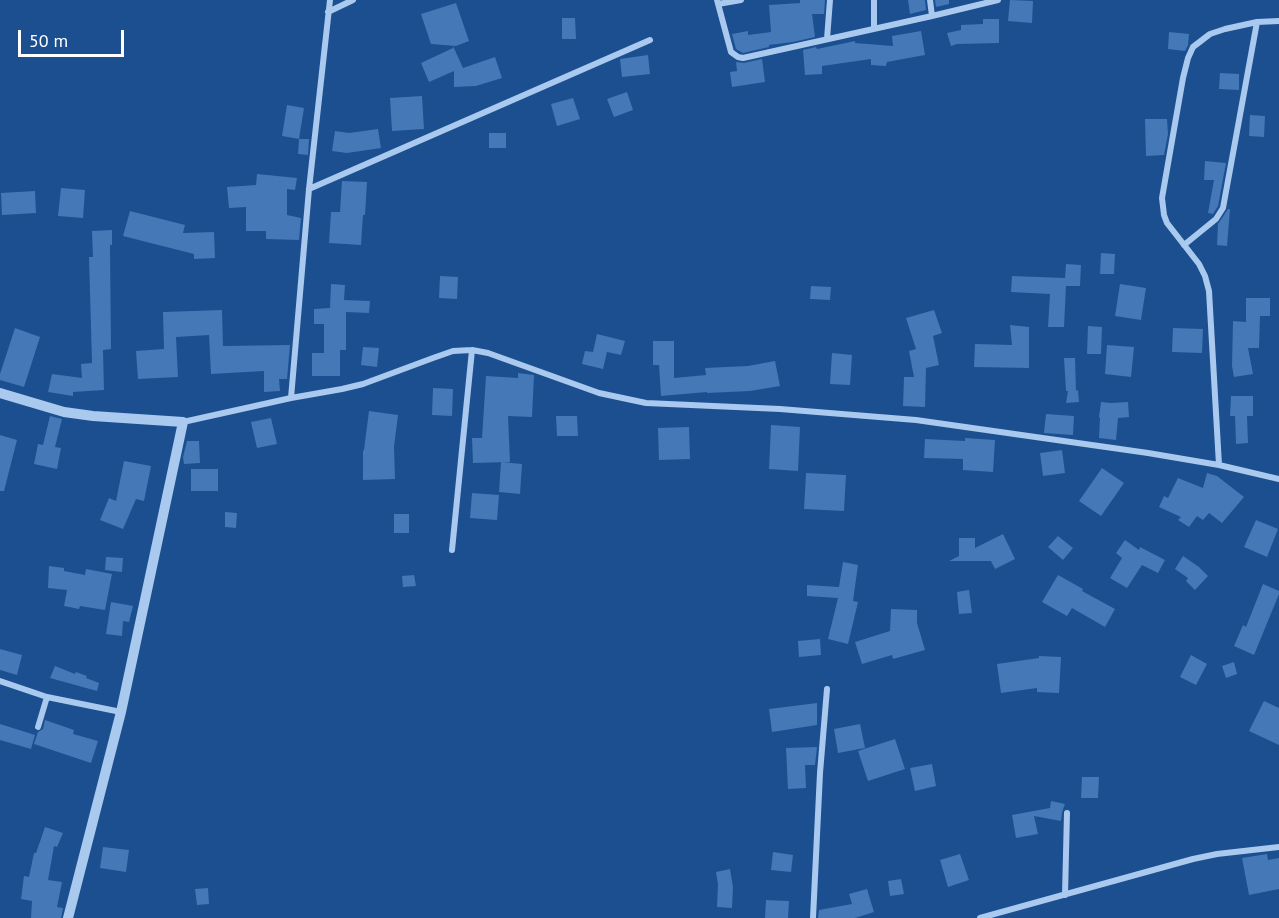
<!DOCTYPE html>
<style>
body{margin:0}
#map{position:relative;width:1279px;height:918px;overflow:hidden;background:#1b4f8f;font-family:"PT Sans",sans-serif}
canvas{display:block}
.scale{position:absolute;left:18px;top:30px;width:106px;height:27px;box-sizing:border-box;border:3px solid #fff;border-top:0;padding-left:8px;font-size:18px;line-height:21px;white-space:nowrap;color:#fff;-webkit-text-stroke:4px #1b4f8f;paint-order:stroke}
</style>
<div id="map">
<canvas width="1279" height="918"></canvas>
<div class="scale">50 m</div>
</div>
<script>
const context = document.querySelector('canvas').getContext('2d');
context.lineJoin = 'round';
function fillPath(path, color) {
  context.fillStyle = color;
  context.fill(path, 'evenodd');
}
function shape(rows) {
  const path = new Path2D();
  for (const r of rows) {
    path.moveTo(r[0], r[1]);
    for (let i = 2; i < r.length; i += 2) path.lineTo(r[i], r[i + 1]);
  }
  return path;
}
function stroke(path, color, width, dash) {
  context.strokeStyle = color;
  context.lineWidth = width;
  context.lineCap = dash ? 'butt' : 'round';
  context.setLineDash(dash || []);
  context.stroke(path);
}
fillPath(shape([
 [800,0,825,0,824,14,812,14,815,37,793,42,769,45,769,47,743,53,736,49,732,34,748,31,748,35,771,32,769,5,800,3],
 [908,0,925,0,926,10,910,14],
 [935,0,949,0,949,4,936,7],
 [1010,0,1033,1,1032,23,1008,21],
 [456,3,469,41,456,46,431,44,421,14],
 [562,18,575,18,576,39,562,39],
 [983,19,999,19,999,43,957,44,951,46,947,33,961,30,961,25,983,24],
 [921,31,925,55,887,62,886,66,871,65,871,59,822,66,822,74,805,75,803,50,816,47,817,49,855,41,855,43,893,46,892,36],
 [1169,32,1189,34,1188,45,1185,51,1168,49],
 [453,46,463,68,495,57,502,78,476,86,454,87,454,71,429,82,421,63,453,48],
 [648,55,650,74,622,77,620,59],
 [762,59,765,82,732,87,730,72,737,71,736,62,744,63],
 [1220,73,1239,74,1239,90,1219,89],
 [627,92,633,110,614,117,607,99],
 [422,96,424,129,392,131,390,98],
 [573,98,580,119,557,126,551,104],
 [287,105,304,108,299,139,282,136],
 [1250,115,1265,116,1264,137,1249,136],
 [1145,119,1167,119,1168,134,1164,155,1146,156],
 [378,129,381,148,347,153,332,151,335,131,349,133],
 [489,133,506,133,506,148,489,148],
 [299,139,309,139,308,155,298,154],
 [1205,161,1226,163,1218,206,1213,214,1208,213,1214,180,1204,180],
 [257,174,297,178,295,190,287,189,287,215,301,218,299,240,266,239,266,231,246,231,246,207,229,208,227,187,256,185],
 [342,181,367,182,365,215,363,215,361,245,329,243,331,212,340,212],
 [61,188,85,190,83,218,58,216],
 [35,191,36,213,2,215,1,193],
 [1228,209,1230,209,1227,246,1217,245,1218,224],
 [130,211,185,225,183,233,214,232,215,258,194,259,194,254,123,236],
 [112,230,112,245,110,245,111,349,103,350,104,390,73,392,73,396,48,392,52,374,82,378,81,364,92,363,89,257,93,257,92,231],
 [1101,253,1115,254,1114,274,1100,274],
 [1066,264,1081,265,1080,286,1066,286,1064,327,1048,327,1050,294,1011,292,1012,276,1065,278],
 [440,276,458,277,457,299,439,298],
 [331,284,345,285,344,300,370,301,369,313,346,312,346,350,340,350,340,376,312,376,312,353,324,353,324,324,314,324,314,309,330,308],
 [1120,284,1146,288,1141,320,1115,316],
 [811,286,831,287,830,300,810,299],
 [1246,298,1270,298,1270,316,1260,316,1259,348,1248,348,1253,374,1234,377,1232,366,1233,321,1246,322],
 [222,310,223,346,290,345,287,379,279,379,280,391,264,392,264,371,211,374,209,335,176,337,178,377,138,379,136,351,164,349,163,312],
 [934,310,942,333,933,336,939,365,926,368,925,407,903,406,904,377,914,377,909,351,916,349,906,318],
 [1010,325,1029,327,1029,368,974,367,975,344,1012,345],
 [1088,326,1102,327,1101,354,1087,354],
 [15,328,40,337,24,387,0,380,0,374],
 [1173,328,1203,329,1202,353,1172,352],
 [597,334,625,341,621,355,607,352,603,369,582,364,585,351,593,352],
 [653,341,674,341,674,378,706,375,705,368,748,366,775,361,780,386,750,391,707,393,707,392,661,396,659,365,653,365],
 [1107,345,1134,347,1131,377,1105,374],
 [363,347,379,348,377,367,361,365],
 [832,353,852,355,850,385,830,384],
 [1064,358,1075,358,1076,391,1078,390,1079,402,1066,403,1068,391,1066,391],
 [518,373,534,375,532,417,508,416,510,462,473,463,472,438,482,438,486,376,518,378],
 [433,388,453,389,452,416,432,415],
 [1231,396,1253,396,1253,416,1247,416,1248,443,1236,444,1235,416,1230,416],
 [1101,402,1111,403,1128,402,1129,417,1118,418,1116,440,1099,438,1100,418,1099,417],
 [369,411,398,415,394,447,395,479,363,480,363,451,364,450],
 [1046,414,1074,416,1073,435,1044,433],
 [50,416,62,419,55,447,61,448,57,469,34,464,38,444,43,445],
 [556,416,577,416,578,436,557,436],
 [271,418,277,444,257,448,251,422],
 [771,425,800,427,798,471,769,469],
 [689,427,690,459,659,460,658,428],
 [0,435,17,440,4,491,0,491],
 [965,438,995,440,993,472,963,470,963,459,924,458,925,439,965,441],
 [187,441,199,441,200,463,184,464,183,457],
 [1062,450,1065,473,1043,476,1040,453],
 [124,461,151,466,144,501,136,499,123,529,100,520,109,498,116,501],
 [501,462,522,464,520,494,499,492],
 [1102,468,1124,483,1101,516,1079,501],
 [191,469,218,469,218,491,191,491],
 [806,473,846,475,844,511,804,509],
 [1207,473,1217,476,1244,497,1222,523,1209,513,1203,520,1197,516,1189,527,1178,520,1181,517,1159,507,1164,496,1168,498,1178,478,1203,488],
 [472,493,499,495,497,520,470,518],
 [225,512,237,513,236,528,225,527],
 [394,514,409,514,409,533,394,533],
 [1256,520,1278,529,1267,557,1244,547],
 [1003,534,1015,559,995,569,991,561,949,561,959,556,959,538,975,538,975,548],
 [1058,536,1073,548,1063,560,1048,547],
 [1125,540,1139,550,1140,547,1165,560,1158,573,1142,565,1127,588,1110,578,1122,558,1116,553],
 [1183,556,1199,567,1208,576,1195,590,1186,581,1188,578,1175,569],
 [106,557,123,558,122,572,105,570],
 [843,562,858,565,853,601,858,602,848,644,828,639,838,598,807,596,807,585,839,587],
 [49,566,64,568,64,571,85,575,86,569,112,574,105,610,80,606,79,609,64,606,67,590,48,588],
 [414,575,416,586,403,587,402,576],
 [1058,575,1083,589,1082,591,1115,609,1105,627,1072,608,1067,616,1042,602],
 [1263,584,1279,591,1279,594,1254,655,1234,646,1243,625,1246,627],
 [969,590,972,613,959,614,957,592],
 [111,602,133,606,129,622,123,621,122,636,106,634],
 [891,609,917,610,917,623,925,650,893,659,892,655,862,664,855,642,890,631],
 [820,639,821,655,799,657,798,641],
 [0,649,22,655,17,675,0,670],
 [1191,655,1207,664,1196,685,1180,677],
 [1039,656,1061,657,1059,693,1037,692,1037,688,1001,693,997,664,1039,658],
 [1234,662,1237,674,1226,678,1222,666],
 [55,666,75,674,76,672,87,676,86,678,99,683,97,691,50,678],
 [1264,701,1279,708,1279,745,1249,731],
 [817,703,817,725,772,732,769,709],
 [45,720,74,730,73,734,98,741,91,763,34,744,38,732,43,729],
 [0,724,35,735,31,749,0,740],
 [860,724,865,748,838,753,834,729],
 [895,739,905,769,868,781,858,751],
 [817,747,815,765,805,765,806,788,788,789,786,748],
 [932,764,936,786,915,791,910,768],
 [1082,777,1099,777,1098,798,1081,798],
 [1051,801,1065,804,1062,812,1061,821,1034,816,1038,834,1016,838,1012,815,1050,808],
 [45,827,63,833,57,847,54,846,48,880,62,882,57,907,63,908,61,918,31,918,32,901,21,899,24,876,29,877,34,853,36,853],
 [103,847,129,850,126,872,100,868],
 [773,852,793,855,791,872,771,870],
 [960,854,969,880,948,887,940,860],
 [1267,854,1268,860,1279,858,1279,889,1249,895,1242,858],
 [730,869,733,887,732,908,717,907,718,884,716,872],
 [901,879,904,894,890,896,888,881],
 [208,888,209,904,197,905,195,889],
 [867,889,874,912,855,918,818,918,819,910,852,904,849,894],
 [766,900,789,901,788,918,765,918]
]), '#4478b7');
stroke(shape([
 [717,0,731,52,738,57,743,58,932,16,998,0],
 [874,0,874,29],
 [930,0,932,16],
 [718,4,741,0],
 [328,12,353,0],
 [827,39,830,0],
 [309,189,650,40],
 [1184,245,1216,219,1223,208,1257,22],
 [291,398,309,189,330,0],
 [183,422,291,398,342,389,363,384,433,358,453,351,472,350,488,353,599,393,646,403,780,409,916,420,1148,453,1219,465,1279,479],
 [1219,465,1209,291,1205,276,1199,264,1167,223,1164,215,1162,198,1183,78,1188,58,1193,47,1210,34,1225,29,1257,22,1279,21],
 [452,550,472,350],
 [0,681,47,697,121,712],
 [38,727,47,697],
 [1065,895,1067,813],
 [813,918,820,773,827,689],
 [980,918,1193,859,1217,854,1279,847]
]), '#a9c9ee', 6);
stroke(shape([
 [0,393,64,412,93,416,183,422,121,712,68,918]
]), '#a9c9ee', 10);
</script>
